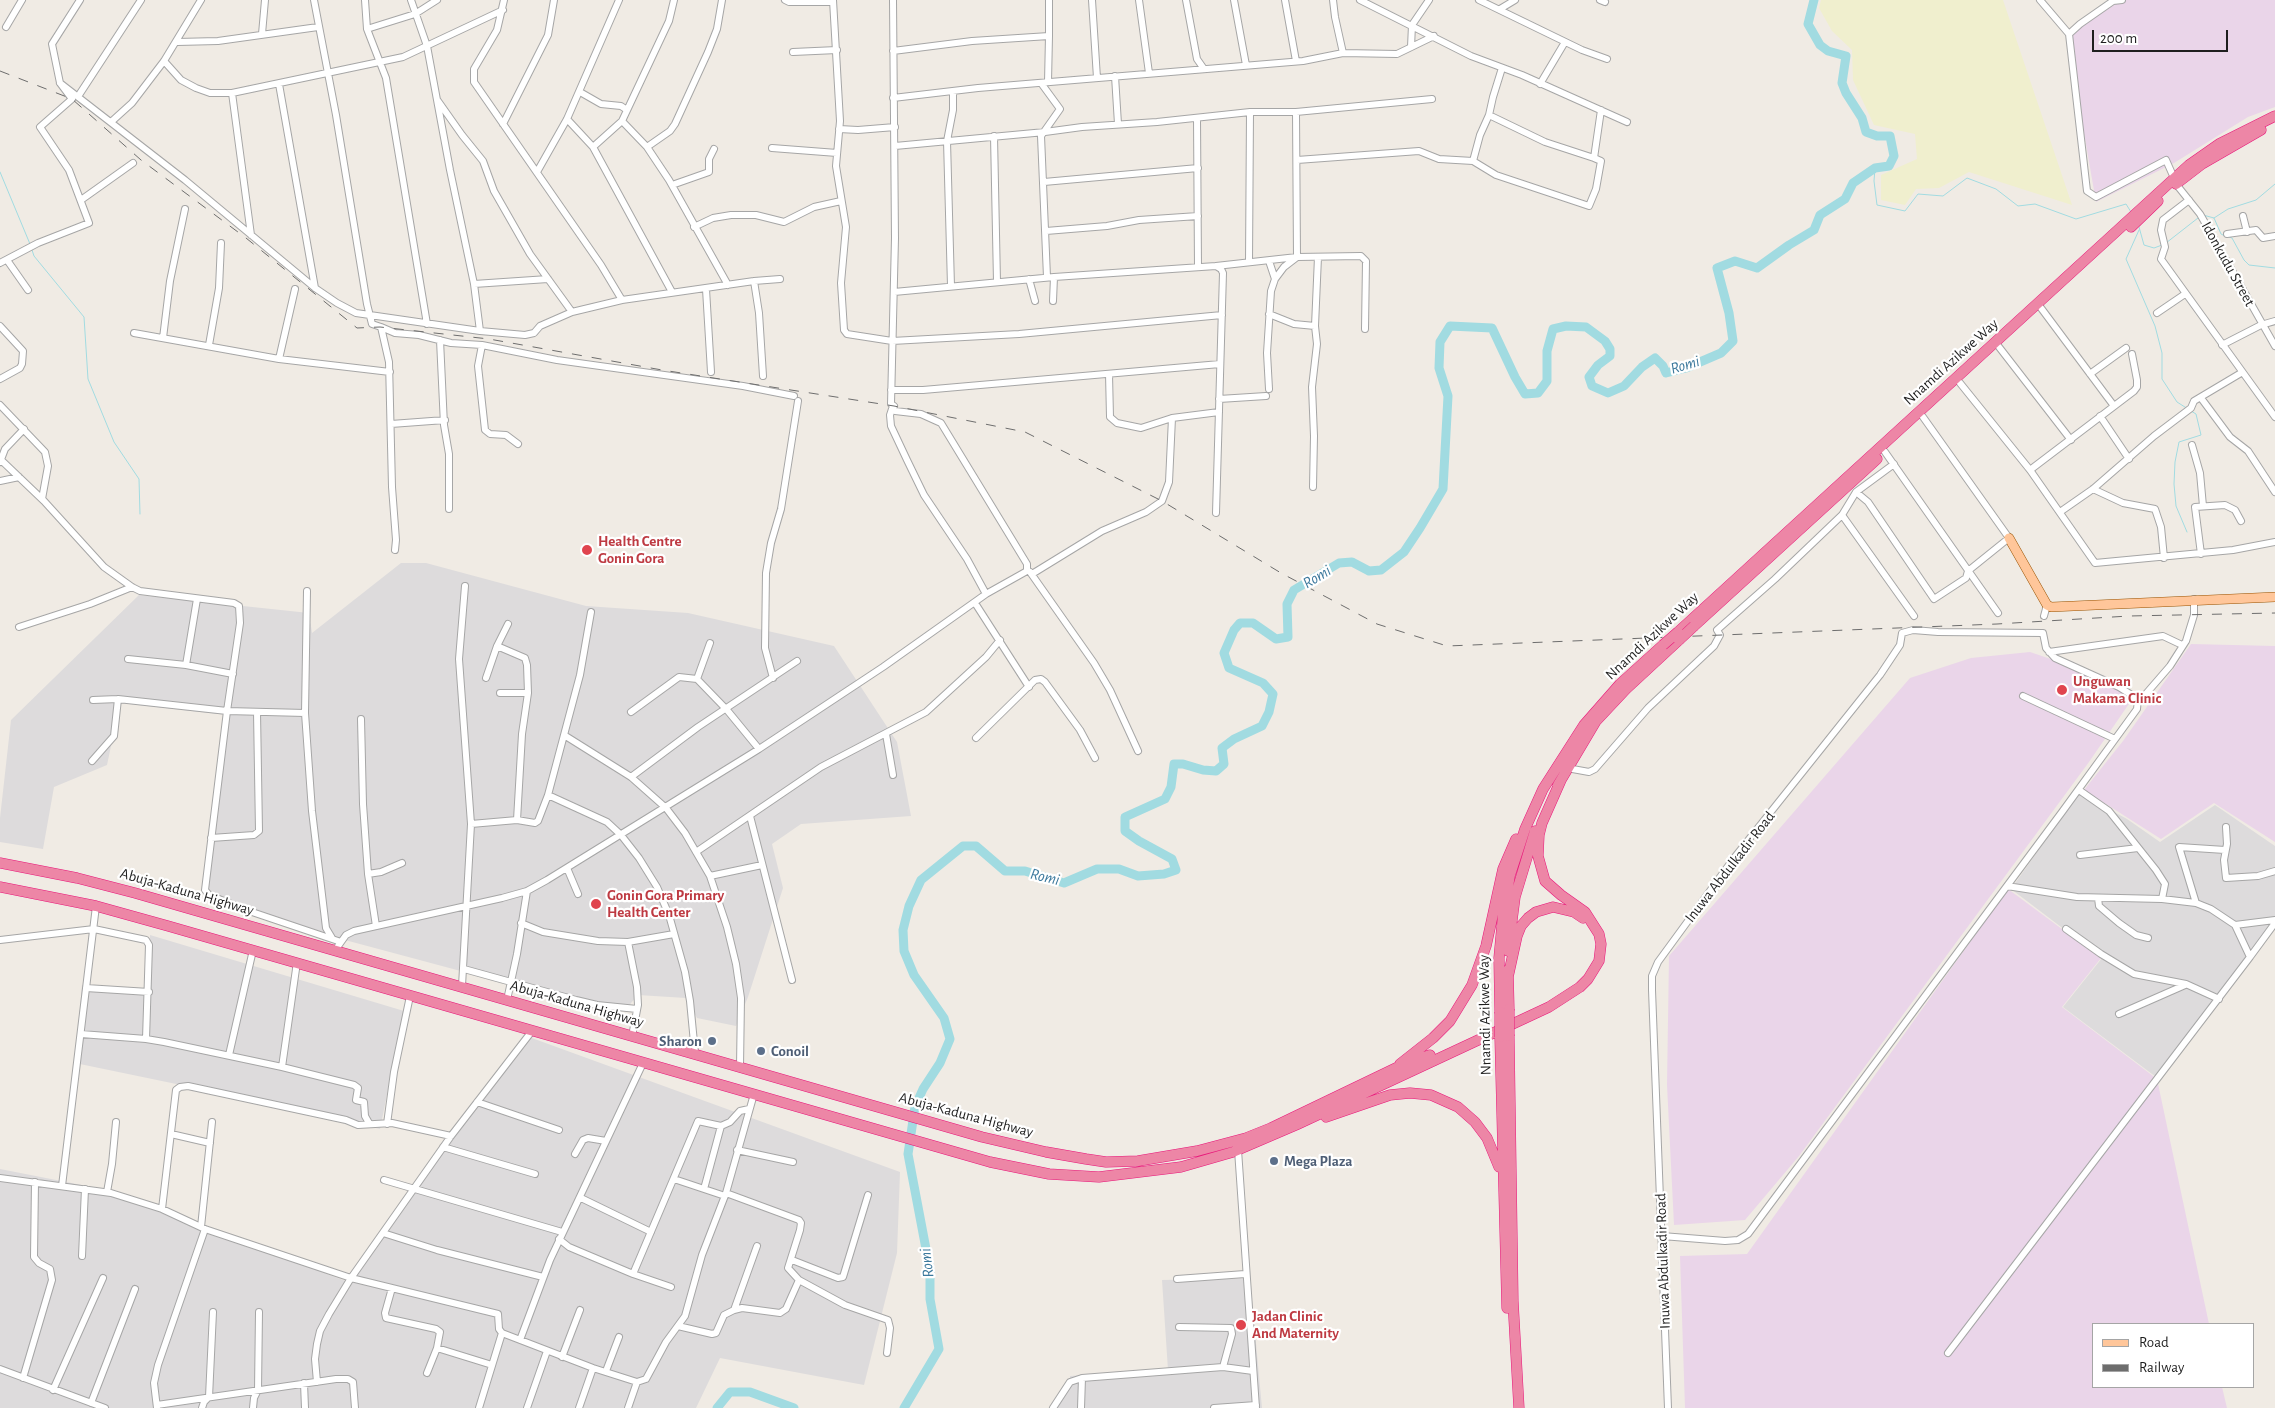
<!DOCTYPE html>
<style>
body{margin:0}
#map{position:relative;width:2275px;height:1408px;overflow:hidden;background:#f0ebe4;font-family:"Alegreya Sans",sans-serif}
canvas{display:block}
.legend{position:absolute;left:2092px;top:1323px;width:162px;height:65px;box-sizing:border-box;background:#fff;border:1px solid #a5a5a5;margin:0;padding:6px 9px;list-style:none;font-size:15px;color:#1f1f1f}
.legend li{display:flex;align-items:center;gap:10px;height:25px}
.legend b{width:25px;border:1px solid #a5a5a5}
.scale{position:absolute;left:2092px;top:30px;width:136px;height:22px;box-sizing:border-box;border:2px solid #1f1f1f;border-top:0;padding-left:6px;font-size:15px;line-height:18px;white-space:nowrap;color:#1f1f1f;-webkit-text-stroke:4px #fff;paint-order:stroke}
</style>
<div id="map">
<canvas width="2275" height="1408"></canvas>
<ul class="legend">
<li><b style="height:6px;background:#ffc69a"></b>Road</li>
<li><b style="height:6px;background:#6d6d6d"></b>Railway</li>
</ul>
<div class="scale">200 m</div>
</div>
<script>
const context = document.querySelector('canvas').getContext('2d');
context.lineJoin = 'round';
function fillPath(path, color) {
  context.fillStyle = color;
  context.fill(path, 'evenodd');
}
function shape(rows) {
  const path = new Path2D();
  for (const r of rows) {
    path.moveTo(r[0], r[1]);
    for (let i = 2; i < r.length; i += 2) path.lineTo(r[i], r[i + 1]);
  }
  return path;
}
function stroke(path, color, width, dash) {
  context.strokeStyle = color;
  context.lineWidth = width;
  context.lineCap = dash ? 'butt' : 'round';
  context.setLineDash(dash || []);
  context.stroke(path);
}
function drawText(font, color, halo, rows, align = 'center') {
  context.font = font + ' "Alegreya Sans",sans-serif';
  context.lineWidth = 4.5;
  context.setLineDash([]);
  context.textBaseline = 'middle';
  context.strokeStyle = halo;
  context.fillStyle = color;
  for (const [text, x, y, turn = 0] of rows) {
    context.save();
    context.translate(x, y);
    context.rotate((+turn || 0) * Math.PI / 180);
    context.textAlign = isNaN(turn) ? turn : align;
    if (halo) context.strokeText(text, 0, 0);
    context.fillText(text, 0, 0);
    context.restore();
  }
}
fillPath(shape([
 [401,563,426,563,586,606,688,613,834,646,897,742,911,816,801,824,772,844,783,888,748,997,736,1026,697,1018,686,998,638,995,625,1010,483,977,330,936,208,894,227,715,120,703,107,765,54,787,43,849,0,842,0,818,11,720,139,595,309,613,312,633],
 [2079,793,2127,819,2160,842,2215,805,2275,846,2275,922,2156,1077,2063,1007,2102,958,2011,889],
 [150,935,404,1011,380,1129,292,1108,75,1063,82,985,148,992],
 [529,1037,900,1172,897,1253,864,1385,720,1358,696,1408,0,1408,0,1169,102,1189,346,1281],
 [1250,1278,1262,1408,1050,1408,1070,1381,1070,1376,1168,1370,1162,1280]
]), '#dddbdc');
fillPath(shape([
 [2122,0,2275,0,2275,107,2248,117,2174,163,2096,202,2067,35],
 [2191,644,2275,646,2275,842,2214,803,2161,839,2084,790,2123,741],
 [2030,652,2113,680,2135,695,2089,762,1799,1156,1745,1220,1674,1225,1667,1085,1669,956,1910,678,1971,658],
 [2008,889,2101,958,2062,1007,2157,1079,2209,1324,2094,1324,2094,1387,2222,1387,2227,1408,1685,1408,1680,1256,1747,1254]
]), '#ead5e9');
fillPath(shape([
 [1821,0,2003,0,2072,205,1969,172,1939,188,1916,189,1905,205,1881,200,1881,175,1917,159,1915,134,1874,125,1853,80,1852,50,1832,31,1819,8]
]), '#f0efce');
stroke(shape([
 [1875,168,1874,181,1877,205,1905,211,1918,194,1943,196,1967,178,1996,189,2018,206,2035,204,2076,219,2126,204,2131,212],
 [0,172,30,244],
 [2203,215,2214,218,2221,234,2225,236],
 [2214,218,2228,209,2256,200,2275,184],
 [2139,227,2144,245,2154,248,2162,245],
 [2139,230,2126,259,2155,326,2162,353,2162,379,2177,402,2188,409],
 [2229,237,2232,238,2244,260,2249,265,2275,268],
 [2166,243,2198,218],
 [32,250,34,256,84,317,88,379,114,442,139,479,140,514],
 [2187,532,2176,506,2174,484,2175,462,2179,442,2201,435,2196,414,2191,411]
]), '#a1dbe1', 1);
stroke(shape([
 [717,1408,730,1392,750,1392,794,1408],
 [904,1408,939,1349,930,1299,930,1270,908,1154,915,1107,923,1089,940,1063,950,1039,944,1018,914,975,904,951,903,930,909,906,921,880,963,846,976,846,1005,871,1025,871,1064,883,1097,869,1119,869,1138,876,1164,874,1176,870,1172,859,1139,841,1125,831,1125,817,1165,799,1171,787,1174,764,1183,764,1203,770,1216,771,1224,764,1222,748,1234,739,1262,726,1269,712,1273,694,1263,683,1229,668,1224,653,1234,630,1240,623,1253,623,1276,639,1288,637,1287,604,1294,590,1339,563,1352,562,1369,571,1381,570,1404,552,1420,528,1443,489,1448,396,1439,368,1440,342,1450,326,1492,328,1515,377,1525,394,1538,393,1547,381,1547,351,1553,329,1566,326,1586,327,1605,341,1610,349,1610,356,1598,365,1589,377,1592,386,1608,393,1624,386,1642,367,1655,358,1663,366,1666,373,1686,368,1721,353,1733,341,1729,313,1717,268,1735,261,1757,268,1789,245,1814,230,1820,215,1845,199,1853,183,1875,168,1889,166,1894,156,1890,136,1877,136,1866,132,1862,118,1846,93,1842,83,1846,56,1828,51,1820,45,1808,24,1814,0]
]), '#a1dbe1', 9);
const minor = shape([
 [314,0,336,115,367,304,372,324,381,327,389,362,392,487,396,540,395,550],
 [365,0,367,29,386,78,427,324],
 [411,0,427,46,450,170,474,284,480,331],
 [504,0,497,30,474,69,474,82,601,265,622,300],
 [785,0,789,2,833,2],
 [833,0,840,121,836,166,846,227,841,283,844,330,847,334,892,341,1019,334,1222,315],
 [1092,0,1097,78],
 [1139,0,1149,73],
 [1186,0,1197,59,1204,69],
 [1234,0,1246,65],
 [1285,0,1296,61],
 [1360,0,1471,56,1522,75,1627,122],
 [1479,0,1582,50,1607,59],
 [1600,0,1605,2],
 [2040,0,2069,34],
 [2122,0,2113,1,2080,24,2069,34,2087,191,2096,197,2166,160,2174,178],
 [1500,9,1515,0],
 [6,27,22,0],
 [367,29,415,14,437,0],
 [262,34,265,0],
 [1049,36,1049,0],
 [177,42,218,41,318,27],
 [1411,47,1412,25,1429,0],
 [893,51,972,41,1049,36,1048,82],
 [793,52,837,50],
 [1343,53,1397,54,1434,36],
 [164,61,181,80,196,88,210,93,232,93,403,57,503,10],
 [1115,76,1118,124],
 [60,83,185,180,315,288,337,303,356,313,480,331,525,335,534,333,540,326,572,312,622,300,754,281,780,279],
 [1041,83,1060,109,1041,136,1047,277],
 [279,84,315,288],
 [1540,84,1565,42],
 [580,92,601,104,621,106,627,110],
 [232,93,251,235],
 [79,95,141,0],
 [893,98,978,88,1303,61,1343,53,1335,17,1333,0],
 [438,101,462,135,483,161,494,191,530,254,572,312],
 [1489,115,1545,142,1597,159],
 [1197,118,1198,267],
 [567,119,593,147,672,292],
 [622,121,647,147,669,180,728,285],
 [111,122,132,103,164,61,201,0],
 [503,124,548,35,554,0],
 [839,129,858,130,895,127],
 [994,136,997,282],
 [895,146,1045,132,1082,127,1157,122,1250,112,1296,112,1432,99],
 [593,147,622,121,669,21,674,0],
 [647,147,670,131,675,124,708,52,717,29,722,0],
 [772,148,837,153],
 [1297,160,1419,151,1439,159,1473,161,1496,175,1589,206,1596,189,1601,161,1594,158,1601,110],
 [1473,161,1480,135,1489,115,1493,97,1502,68],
 [537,172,567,119,619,0],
 [1044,182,1198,168],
 [2176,184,2200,214,2275,346],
 [672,185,709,172,709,159,714,149],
 [81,200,133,163],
 [2189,200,2163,220,2161,230,2165,247,2161,259,2275,417],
 [2243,216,2247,232],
 [694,227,713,218,731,215,756,215,784,222,814,207,841,201],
 [1046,231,1107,226,1139,220,1198,216],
 [2227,234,2256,230,2263,238,2275,236],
 [7,260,28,290],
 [1269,261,1275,279],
 [1249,262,1250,112],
 [0,263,38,243,89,223,69,170,40,127,72,99,60,83,52,44,80,0],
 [1216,266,1297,257,1361,256,1366,261,1365,329],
 [1029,279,1035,301],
 [754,281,759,313,763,376],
 [474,284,548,279],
 [951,286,947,141,953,110,953,91],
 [706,289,711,372],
 [894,292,1054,277,1216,266,1221,269,1223,273,1216,513],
 [1053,301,1054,277],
 [2041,308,2114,406],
 [2157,313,2185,294],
 [1269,314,1294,324,1315,326],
 [0,326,23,351,22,364,20,368,0,379],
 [381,327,395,333,419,335,451,343,482,345,557,360,743,386,794,396],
 [134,333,279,359,390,372],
 [163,338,170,281,185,209],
 [440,340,444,425,449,454,449,509],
 [209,345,219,288,221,243],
 [482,345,478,366,485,430,490,434,506,435,518,444],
 [2222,345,2261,325,2275,321],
 [1999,347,2071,440],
 [279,359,295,289],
 [1109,374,1110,417,1117,423,1141,428,1172,418,1219,412],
 [2090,374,2126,348],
 [1960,383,2030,470,2095,563,2233,550,2275,542],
 [1269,389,1267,353,1271,291,1275,279,1284,267,1297,257,1296,112],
 [891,390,923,390,1220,364],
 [2201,398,2230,437,2248,451,2275,492],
 [1219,399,1266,396],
 [0,405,45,452,48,466,42,499],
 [892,409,890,415,891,426,907,460,924,495,967,559,986,594],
 [2100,416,2129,459],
 [391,424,445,420],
 [2192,445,2200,473,2203,506],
 [1885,452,1998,613],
 [0,459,44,501,104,567,132,587,140,591,234,603,239,606,240,623,227,711,205,890,209,895,246,910,341,942],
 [0,462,5,449,24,429],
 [2030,470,2134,391,2137,387,2137,380,2132,354],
 [0,481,19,477],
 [1313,487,1314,436,1312,387,1317,344,1315,326,1318,257],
 [2093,489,2123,503,2155,509,2161,527,2164,558],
 [1856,492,1868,502,1934,599,1966,578,1968,571,2009,538,1923,417],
 [2060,512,2093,489,2154,436,2191,408,2194,401,2241,373],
 [1842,515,1914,616],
 [2201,554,2195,507,2225,505,2235,510,2241,521],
 [1030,572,1094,663,1110,690,1138,751],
 [1032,574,1102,531,1146,512,1162,501,1169,482,1172,418],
 [307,591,305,713,312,811,326,928,332,938],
 [975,603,1029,687],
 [2044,616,2047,605],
 [19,627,90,604,132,587],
 [497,646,525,658,527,665,528,693,522,734,517,820],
 [2049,652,2163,636,2182,645],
 [128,659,186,665,233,674],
 [186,665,197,599],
 [486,678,497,646,508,624],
 [773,678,765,648,766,573,771,543,781,509,798,401],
 [697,679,710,643],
 [500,693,528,693],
 [2023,696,2115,739],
 [93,700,118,699,227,711,305,713],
 [2138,703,2170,666,2186,641,2194,615,2194,599],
 [631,712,679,677,697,679,727,710,759,749],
 [361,719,363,804,368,874,376,926],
 [886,734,893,775],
 [564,735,631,777,666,808,685,833,710,876,727,927,736,964,741,998,740,1067],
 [976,738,1035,680,1041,679,1045,682,1080,730,1095,758],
 [92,761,114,736,118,699],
 [1567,768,1589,772,1595,769,1648,708,1714,646,1720,635,1717,630,1775,579,1842,515,1856,492,1894,464],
 [631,777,698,727,797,661],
 [2079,790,2109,811,2156,870,2165,884,2162,899],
 [548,795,607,822,621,835,639,858,657,887,669,915,685,972,690,1001,695,1053],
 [750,816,792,980],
 [471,824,517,820,535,823,538,821,548,795,580,675,591,612],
 [2226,827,2227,844,2224,860,2226,878,2258,876,2275,871],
 [211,838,254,835,259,831,257,712],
 [696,852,821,767,926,712,986,657,1000,640],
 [2080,855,2138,848],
 [567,868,578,894],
 [368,874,381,872,402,863],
 [710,876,762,865],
 [2098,898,2099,906,2119,923,2136,935,2148,938],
 [2196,903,2179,847,2225,850],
 [521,923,543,932,598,941,628,942,674,934],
 [2235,925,2275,920],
 [2066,929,2101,954,2134,974,2186,984,2219,999],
 [0,940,94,929,146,940,149,945,146,1039],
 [628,942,637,987,638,1005,632,1036],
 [336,949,346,935,354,931,502,898,527,891,547,880,759,749,883,667,986,594,1027,571,1027,564,941,423,921,414,895,411,892,409,894,406,891,404,895,238,893,0],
 [2250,957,2275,923],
 [464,969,576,1000,597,1005,637,1009],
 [462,986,471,824,459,659,465,586],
 [86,988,149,992],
 [507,1000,517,954,527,891],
 [2119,1014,2185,985],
 [81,1034,146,1039,164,1042,282,1067,354,1085,358,1088,356,1100,364,1102,365,1116,369,1123],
 [229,1055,253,950],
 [282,1067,297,962],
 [477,1102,559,1130],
 [387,1124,394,1072,410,996],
 [171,1134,210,1143],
 [443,1147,535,1174],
 [737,1150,793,1162],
 [1238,1150,1256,1408],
 [575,1154,583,1140,588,1138,606,1141],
 [0,1178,111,1193,162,1209,205,1229,351,1278,498,1314,499,1329,502,1333,479,1408],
 [674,1179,725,1196],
 [384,1180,562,1232],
 [62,1186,96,906],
 [704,1189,721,1126],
 [107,1192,112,1164,116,1122],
 [726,1193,799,1220,801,1223,800,1230,788,1268,799,1280,845,1305,888,1320,890,1328,887,1353],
 [581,1198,651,1232],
 [162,1209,176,1090,180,1087,188,1086,346,1120,358,1125,392,1123,451,1136],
 [201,1227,212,1122],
 [383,1233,437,1250,543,1277],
 [1662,1236,1725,1241,1738,1240,1748,1234,2062,812,2137,709,2138,699,2119,687,2055,658,2046,648,2043,633,1938,632,1913,630,1902,633,1900,645,1880,675,1734,858,1658,962,1652,976,1652,990,1668,1408],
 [559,1239,569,1247,633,1274,698,1121,721,1126,730,1122,740,1111,749,1109],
 [82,1256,85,1189],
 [792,1260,838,1278,843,1277,868,1195],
 [633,1274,671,1287],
 [1177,1279,1245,1274],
 [392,1288,385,1313,386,1318,436,1329,440,1332,437,1348,427,1373],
 [734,1310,757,1246],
 [678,1326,712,1334,716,1333,724,1315,734,1310,742,1308,780,1313,786,1309,799,1280],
 [1179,1327,1231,1328,1232,1334,1223,1367],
 [502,1333,593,1368,637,1382,646,1379,666,1342,685,1316,702,1255,726,1193,754,1094],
 [520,1340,550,1260,643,1063],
 [437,1348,492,1365],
 [1948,1353,2250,957,2235,925,2211,909,2196,903,2162,899,2077,897,2007,886],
 [562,1357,580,1310],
 [0,1369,105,1408],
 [606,1371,619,1337],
 [23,1378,52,1280,50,1269,39,1263,34,1257,35,1182],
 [317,1382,315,1359,317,1344,320,1331,329,1314,351,1278,451,1136,532,1031],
 [304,1383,305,1408],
 [53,1390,103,1278],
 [91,1403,135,1289],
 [157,1405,336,1379,348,1379,353,1382,355,1408],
 [157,1408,154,1383,158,1365,205,1229],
 [202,1408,204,1402,209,1397,213,1312],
 [253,1408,254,1398,258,1390,259,1312],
 [527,1408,547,1351],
 [579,1408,593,1368],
 [628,1408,637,1382],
 [1053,1408,1070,1382,1082,1378,1223,1367,1253,1371],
 [1081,1408,1082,1378],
 [1214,1408,1256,1405]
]);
const major = shape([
 [2009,538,2047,605,2051,607,2275,597]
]);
const highway = shape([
 [2176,184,2202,164,2261,130],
 [2131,227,2158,201],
 [1694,626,1877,459],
 [1678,632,2189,165,2219,144,2275,116],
 [1558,785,1596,721,1626,689,1679,640],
 [0,863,77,878,135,893,982,1137,1046,1152,1086,1159,1106,1162,1138,1161,1197,1151,1246,1138,1271,1128,1398,1067,1430,1055],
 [0,887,96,906,168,926,990,1162,1049,1174,1099,1177,1181,1167,1233,1152,1296,1125,1549,1007,1580,987,1588,979,1599,961,1601,944,1599,934,1585,912,1561,895,1545,881,1538,856,1539,835,1542,823,1561,780],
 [1508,951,1515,897,1535,831],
 [1508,970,1509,1009],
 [1508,977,1517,936,1521,926,1528,918,1536,912,1553,907,1574,912,1583,918],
 [1500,1012,1499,958,1503,915,1510,875,1525,829,1543,789,1584,725,1620,684,1663,645],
 [1509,1036,1513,1301,1519,1408],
 [1500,1037,1507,1308],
 [1400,1064,1433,1038,1450,1021,1472,985,1486,946,1503,869,1516,839],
 [1326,1117,1390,1095,1410,1093,1431,1095,1458,1107,1475,1122,1487,1138,1499,1167]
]);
stroke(minor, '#a6a6a6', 8);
stroke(major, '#995300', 10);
stroke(highway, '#e8177a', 11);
stroke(minor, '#fff', 6);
stroke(major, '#ffc69a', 9);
stroke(highway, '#ed86a6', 10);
stroke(shape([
 [0,71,72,99,141,160,246,238,357,328,380,327,489,339,662,370,894,406,1025,432,1162,501,1281,573,1377,624,1447,646,1997,624,2129,616,2275,613]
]), '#6d6d6d', 1, [10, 10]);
const highwayBridge = shape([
 [1679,640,1694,626],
 [1663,645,1678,632],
 [1509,1009,1509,1036],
 [1500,1012,1500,1037]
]);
stroke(highwayBridge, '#e8177a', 11, []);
stroke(highwayBridge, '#ed86a6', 10);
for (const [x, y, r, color] of [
 [587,550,6,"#e0444e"],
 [2062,690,6,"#e0444e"],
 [596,904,6,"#e0444e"],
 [712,1041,5,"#5c6f8a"],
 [761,1051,5,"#5c6f8a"],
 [1274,1161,5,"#5c6f8a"],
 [1241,1325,6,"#e0444e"]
]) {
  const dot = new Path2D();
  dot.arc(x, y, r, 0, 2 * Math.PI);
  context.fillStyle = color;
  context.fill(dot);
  stroke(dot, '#fff', 2);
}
drawText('15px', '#1f1f1f', '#fff', [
 ["Idonkudu Street",2228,264,61],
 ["Nnamdi Azikwe Way",1951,362,-42],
 ["Nnamdi Azikwe Way",1652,636,-43],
 ["Inuwa Abdulkadir Road",1730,867,-52],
 ["Abuja-Kaduna Highway",187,892,16],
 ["Abuja-Kaduna Highway",577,1004,16],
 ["Nnamdi Azikwe Way",1485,1015,-91],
 ["Abuja-Kaduna Highway",966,1115,15],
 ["Inuwa Abdulkadir Road",1663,1261,-92]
]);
drawText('bold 15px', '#be3a42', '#fff', [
 ["Health Centre",598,541],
 ["Gonin Gora",598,558],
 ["Unguwan",2073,681],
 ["Makama Clinic",2073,698],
 ["Gonin Gora Primary",607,895],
 ["Health Center",607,912],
 ["Jadan Clinic",1252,1316],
 ["And Maternity",1252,1333]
], 'left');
drawText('bold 15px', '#4e5e75', '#fff', [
 ["Sharon",702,1041,"right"],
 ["Conoil",771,1051],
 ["Mega Plaza",1284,1161]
], 'left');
drawText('italic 16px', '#3c799d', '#fff', [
 ["Romi",1685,365,-16],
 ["Romi",1317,577,-31],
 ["Romi",1045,877,13],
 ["Romi",927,1263,-97]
]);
</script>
